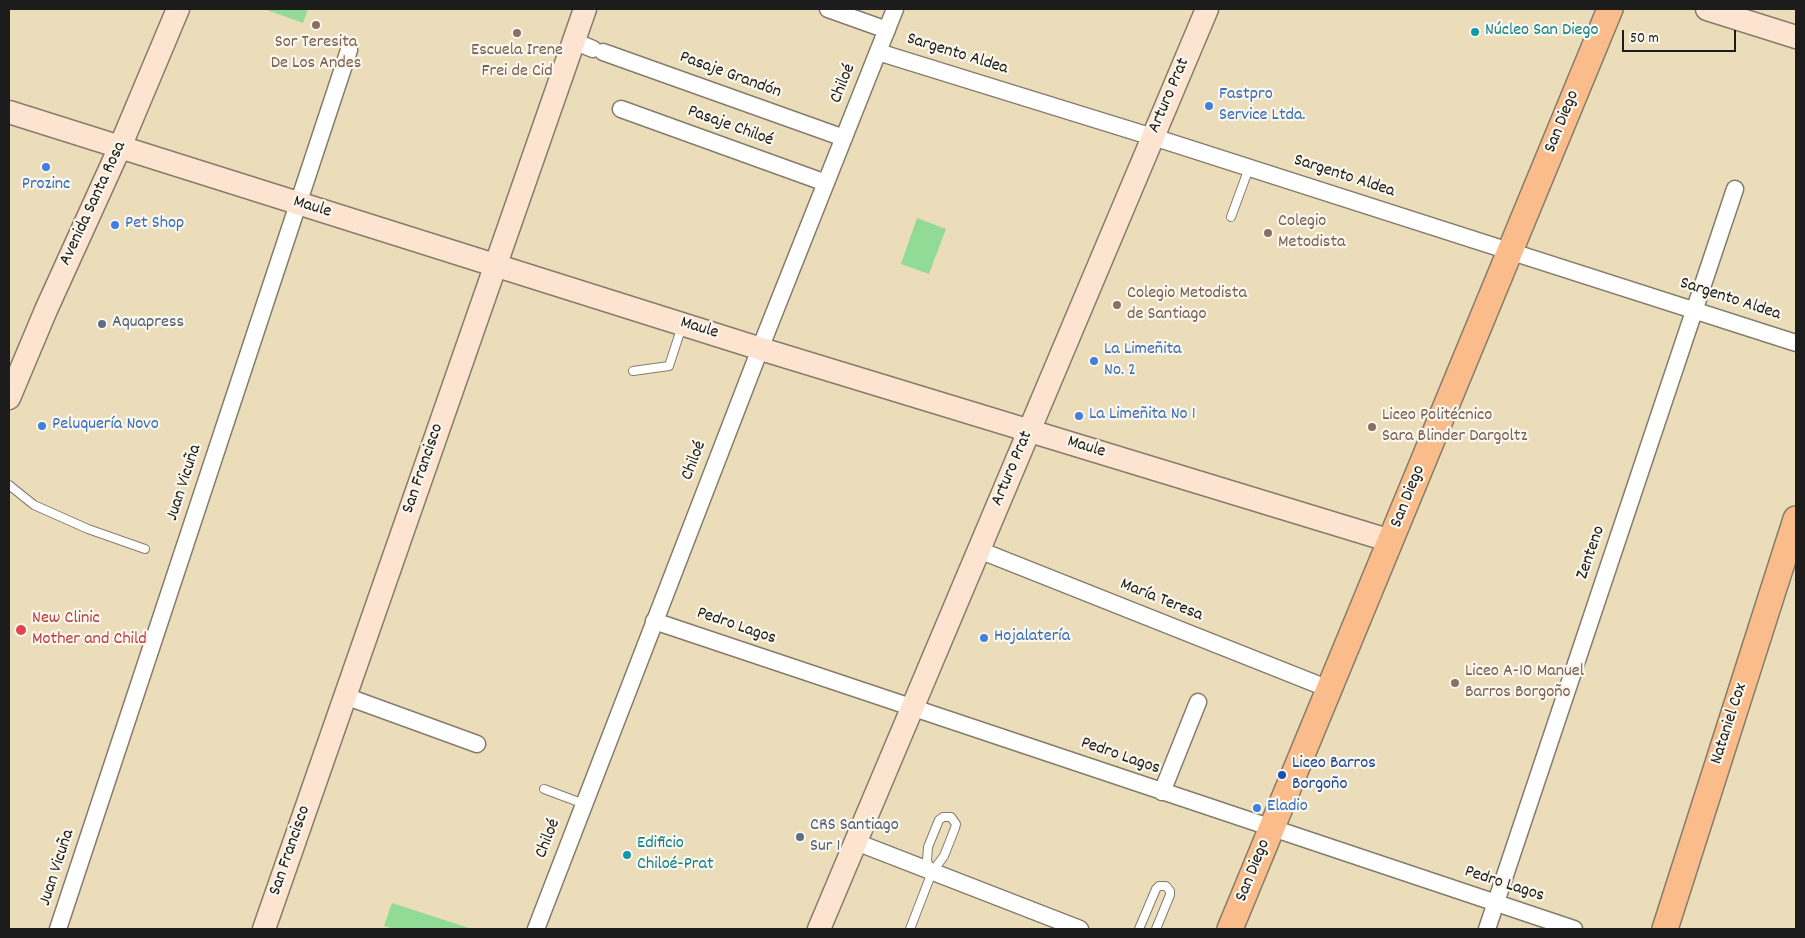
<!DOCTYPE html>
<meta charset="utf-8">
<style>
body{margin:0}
#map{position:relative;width:1805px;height:938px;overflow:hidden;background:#ebddba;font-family:Dekko,sans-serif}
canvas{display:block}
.frame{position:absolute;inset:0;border:10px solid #1c1c1c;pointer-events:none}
.scale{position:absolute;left:1622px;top:30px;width:114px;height:22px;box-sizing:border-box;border:2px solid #1c1c1c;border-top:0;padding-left:6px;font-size:15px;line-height:18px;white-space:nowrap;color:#1c1c1c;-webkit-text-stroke:4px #fbf7ec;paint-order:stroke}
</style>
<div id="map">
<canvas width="1805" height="938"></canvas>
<div class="frame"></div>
<div class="scale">50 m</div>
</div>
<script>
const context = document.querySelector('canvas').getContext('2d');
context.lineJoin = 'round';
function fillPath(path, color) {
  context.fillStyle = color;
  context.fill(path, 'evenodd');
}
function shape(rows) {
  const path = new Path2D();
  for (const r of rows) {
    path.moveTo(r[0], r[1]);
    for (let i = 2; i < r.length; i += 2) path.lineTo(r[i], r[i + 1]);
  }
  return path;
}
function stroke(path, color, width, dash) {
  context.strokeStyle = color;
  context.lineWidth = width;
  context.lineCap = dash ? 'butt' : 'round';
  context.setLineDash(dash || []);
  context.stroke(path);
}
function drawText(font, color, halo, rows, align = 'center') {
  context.font = font + ' Dekko,sans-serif';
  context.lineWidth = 4.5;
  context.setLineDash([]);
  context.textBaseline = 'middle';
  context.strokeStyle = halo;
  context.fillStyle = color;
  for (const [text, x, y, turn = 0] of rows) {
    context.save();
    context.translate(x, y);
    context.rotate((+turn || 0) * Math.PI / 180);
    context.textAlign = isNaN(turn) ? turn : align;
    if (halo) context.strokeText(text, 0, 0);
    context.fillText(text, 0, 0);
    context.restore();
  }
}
fillPath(shape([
 [264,9,308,9,303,23],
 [917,218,946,229,929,274,901,264],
 [392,903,472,929,394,929,384,926]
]), '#92db96');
const lane = shape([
 [1231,217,1249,168],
 [633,371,669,366,682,326],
 [9,485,34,505,88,529,145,549],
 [544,789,584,804],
 [910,929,932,872,944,856,955,828,956,824,951,817,943,817,939,820,928,847,927,861,931,870],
 [1139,929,1156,889,1159,886,1166,886,1170,891,1170,895,1156,929]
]);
const street = shape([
 [828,9,887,30],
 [573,41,593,49],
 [603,52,844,138],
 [878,52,1172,143,1796,343],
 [621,109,826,183],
 [979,550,1329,689],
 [654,621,1574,929],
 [345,696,477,744],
 [1162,792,1198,702],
 [856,842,1080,929],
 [58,929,349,50],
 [536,929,767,331,895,9],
 [1487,929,1735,189]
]);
const secondary = shape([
 [1707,9,1796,37],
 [9,112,761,349,1391,541],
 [9,398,46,310,120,147,178,9],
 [264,929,585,9],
 [819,929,1207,9]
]);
const primary = shape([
 [1230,929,1610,9],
 [1665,929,1796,519]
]);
stroke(lane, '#847c6b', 10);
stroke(street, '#847c6b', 19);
stroke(secondary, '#847c6b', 25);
stroke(primary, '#847c6b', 28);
stroke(lane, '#fff', 8);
stroke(street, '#fff', 16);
stroke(secondary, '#fde4d0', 22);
stroke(primary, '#f9bc8a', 25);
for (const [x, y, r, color] of [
 [316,25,5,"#8d6e63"],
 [1475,32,5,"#0f9aa8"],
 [517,33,5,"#8d6e63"],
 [1209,106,5,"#3f7fe0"],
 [46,167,5,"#3f7fe0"],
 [115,225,5,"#3f7fe0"],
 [1268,233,5,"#8d6e63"],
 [1117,305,5,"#8d6e63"],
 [102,324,5,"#5c6f8a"],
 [1094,361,5,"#3f7fe0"],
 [1079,416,5,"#3f7fe0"],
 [42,426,5,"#3f7fe0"],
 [1372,427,5,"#8d6e63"],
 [21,630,6,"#e0444e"],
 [984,638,5,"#3f7fe0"],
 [1455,683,5,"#8d6e63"],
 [1282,775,5,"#1a4fb4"],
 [1257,808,5,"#3f7fe0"],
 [800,837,5,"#5c6f8a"],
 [627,855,5,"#0f9aa8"]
]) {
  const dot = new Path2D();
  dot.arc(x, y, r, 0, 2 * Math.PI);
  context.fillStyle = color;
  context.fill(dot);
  stroke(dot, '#fbf7ec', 2);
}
drawText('18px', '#0d838f', '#fbf7ec', [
 ["Núcleo San Diego",1485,32],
 ["Edificio",637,845],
 ["Chiloé-Prat",637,866]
], 'left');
drawText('18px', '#785e54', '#fbf7ec', [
 ["Sor Teresita",316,44,"center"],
 ["De Los Andes",316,65,"center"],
 ["Escuela Irene",517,52,"center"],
 ["Frei de Cid",517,73,"center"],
 ["Colegio",1278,223],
 ["Metodista",1278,244],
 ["Colegio Metodista",1127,295],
 ["de Santiago",1127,316],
 ["Liceo Politécnico",1382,417],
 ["Sara Blinder Dargoltz",1382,438],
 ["Liceo A-10 Manuel",1465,673],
 ["Barros Borgoño",1465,694]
], 'left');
drawText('18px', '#1c1c1c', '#fbf7ec', [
 ["Sargento Aldea",957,55,17],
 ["Pasaje Grandón",730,76,20],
 ["Chiloé",844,84,-68],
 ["Arturo Prat",1170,96,-67],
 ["San Diego",1563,122,-68],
 ["Pasaje Chiloé",730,127,20],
 ["Sargento Aldea",1344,177,18],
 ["Avenida Santa Rosa",94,204,-65],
 ["Maule",312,208,17],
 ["Sargento Aldea",1730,300,18],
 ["Maule",699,329,17],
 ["Maule",1086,448,17],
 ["Chiloé",695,461,-69],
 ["San Francisco",424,469,-71],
 ["Arturo Prat",1013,469,-67],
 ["Juan Vicuña",185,483,-72],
 ["San Diego",1409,497,-68],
 ["Zenteno",1592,553,-71],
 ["María Teresa",1161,601,22],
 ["Pedro Lagos",736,627,19],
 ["Nataniel Cox",1730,724,-72],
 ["Pedro Lagos",1120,757,19],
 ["Chiloé",549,839,-69],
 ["San Francisco",291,851,-71],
 ["Juan Vicuña",58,868,-72],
 ["San Diego",1254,871,-68],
 ["Pedro Lagos",1504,885,18]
]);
drawText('18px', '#366cbe', '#fbf7ec', [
 ["Fastpro",1219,96],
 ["Service Ltda.",1219,117],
 ["Prozinc",46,186,"center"],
 ["Pet Shop",125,225],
 ["La Limeñita",1104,351],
 ["No. 2",1104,372],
 ["La Limeñita No 1",1089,416],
 ["Peluquería Novo",52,426],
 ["Hojalatería",994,638],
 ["Eladio",1267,808]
], 'left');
drawText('18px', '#4e5e75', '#fbf7ec', [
 ["Aquapress",112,324],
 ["CRS Santiago",810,827],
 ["Sur 1",810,848]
], 'left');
drawText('18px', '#be3a42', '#fbf7ec', [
 ["New Clinic",32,620],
 ["Mother and Child",32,641]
], 'left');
drawText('18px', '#164399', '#fbf7ec', [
 ["Liceo Barros",1292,765],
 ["Borgoño",1292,786]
], 'left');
</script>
